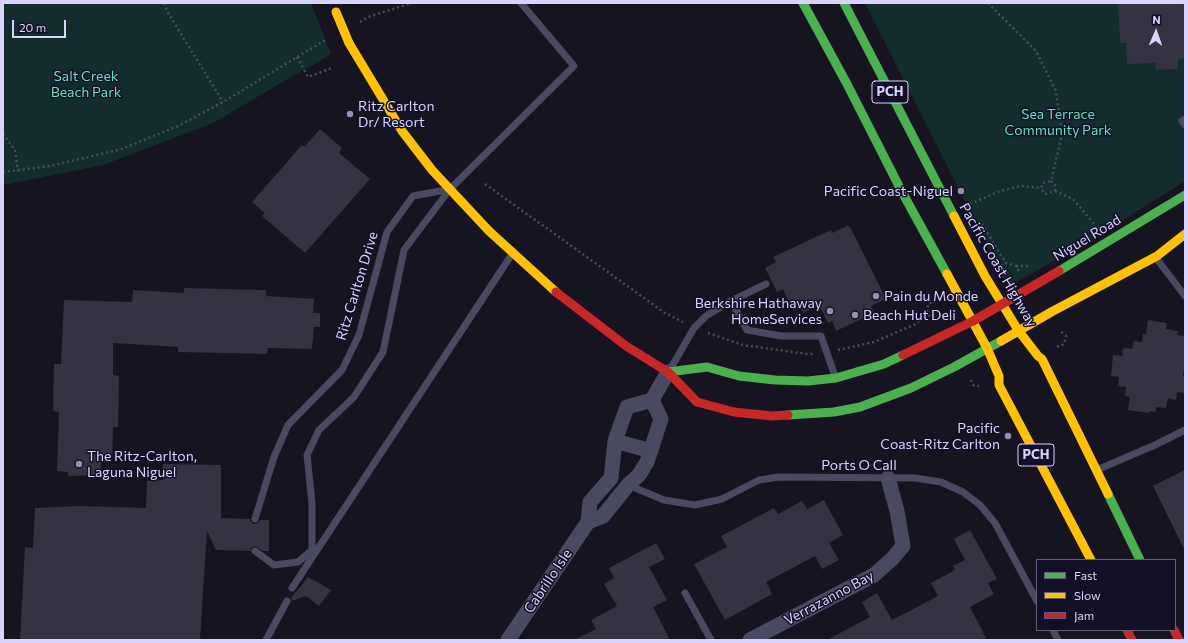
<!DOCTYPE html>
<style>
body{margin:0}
#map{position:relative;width:1188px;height:643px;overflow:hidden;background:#161421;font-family:Commissioner,sans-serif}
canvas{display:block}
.frame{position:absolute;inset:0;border:4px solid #d9d4ff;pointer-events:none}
.legend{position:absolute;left:1036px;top:559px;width:140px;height:72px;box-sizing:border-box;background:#130f26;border:1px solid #625e7d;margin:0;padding:5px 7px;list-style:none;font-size:12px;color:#d9d4ff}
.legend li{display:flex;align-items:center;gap:8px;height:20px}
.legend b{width:20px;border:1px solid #625e7d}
.north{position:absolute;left:1136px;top:12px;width:40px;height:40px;-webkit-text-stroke:3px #130f26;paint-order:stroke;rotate:2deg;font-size:11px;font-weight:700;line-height:16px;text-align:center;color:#d9d4ff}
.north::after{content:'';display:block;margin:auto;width:14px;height:18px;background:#d9d4ff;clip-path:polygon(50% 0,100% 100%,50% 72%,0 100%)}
.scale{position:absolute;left:12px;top:20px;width:54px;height:18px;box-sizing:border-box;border:2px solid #d9d4ff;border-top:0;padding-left:5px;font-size:12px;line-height:14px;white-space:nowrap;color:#d9d4ff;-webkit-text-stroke:3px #130f26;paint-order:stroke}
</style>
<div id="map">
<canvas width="1188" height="643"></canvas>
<div class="frame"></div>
<ul class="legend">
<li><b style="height:5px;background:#4caf50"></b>Fast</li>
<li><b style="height:5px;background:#ffc107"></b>Slow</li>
<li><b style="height:5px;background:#c62828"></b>Jam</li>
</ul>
<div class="north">N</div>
<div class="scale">20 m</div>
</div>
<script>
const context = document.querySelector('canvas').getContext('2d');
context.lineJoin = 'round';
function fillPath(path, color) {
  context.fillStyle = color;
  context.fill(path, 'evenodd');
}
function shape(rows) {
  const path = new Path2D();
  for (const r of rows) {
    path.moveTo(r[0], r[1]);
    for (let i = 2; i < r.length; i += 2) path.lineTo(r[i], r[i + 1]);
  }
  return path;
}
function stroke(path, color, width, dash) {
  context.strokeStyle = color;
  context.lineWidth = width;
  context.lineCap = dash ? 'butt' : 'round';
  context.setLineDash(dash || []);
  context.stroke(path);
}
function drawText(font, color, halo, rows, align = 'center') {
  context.font = font + ' Commissioner,sans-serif';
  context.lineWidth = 3;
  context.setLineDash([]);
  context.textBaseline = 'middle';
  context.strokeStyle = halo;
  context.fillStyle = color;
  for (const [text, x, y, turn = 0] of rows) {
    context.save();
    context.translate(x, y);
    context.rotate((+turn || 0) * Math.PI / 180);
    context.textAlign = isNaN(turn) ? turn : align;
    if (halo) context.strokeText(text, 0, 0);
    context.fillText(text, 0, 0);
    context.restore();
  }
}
fillPath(shape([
 [3,3,311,3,331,54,211,124,103,165,3,185],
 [865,3,1185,3,1185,181,1111,228,1008,287]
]), '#132c2d');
fillPath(shape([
 [1118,3,1185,3,1185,58,1178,59,1178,69,1156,70,1155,63,1127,64,1126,43,1120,43],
 [320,129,342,148,339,153,370,179,305,253,262,216,265,213,252,202,302,145,304,147],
 [849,225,886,299,871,306,874,313,836,331,832,321,828,323,819,305,803,313,800,307,793,311,783,289,777,292,765,268,776,262,773,257,831,230,832,233],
 [184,288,266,290,266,296,314,299,313,313,320,313,320,327,314,327,312,349,268,348,267,354,178,352,178,347,113,343,113,375,119,376,118,427,113,427,112,462,101,461,101,475,68,476,68,472,57,471,59,412,53,411,54,364,61,364,64,300,132,302,133,290,184,293],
 [1148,320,1167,323,1166,329,1178,331,1177,335,1185,336,1185,362,1183,376,1185,376,1185,393,1177,392,1176,400,1168,398,1166,408,1156,407,1156,412,1149,411,1149,413,1128,410,1130,397,1125,396,1126,387,1118,386,1119,377,1111,376,1113,355,1122,356,1123,348,1132,349,1134,341,1142,342,1143,334,1146,334],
 [163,464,221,465,221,518,250,519,251,522,254,524,258,523,260,520,269,520,269,551,263,551,255,546,251,548,250,551,216,550,207,531,200,640,20,640,25,547,33,548,35,508,79,506,146,508,147,481,163,480],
 [1185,470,1185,551,1153,486],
 [824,500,843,535,829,543,839,560,822,569,815,556,766,582,772,594,725,620,694,564,727,547,721,536,774,508,778,514,802,501,807,509],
 [970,530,997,579,988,583,994,594,970,607,987,640,827,640,870,617,862,602,877,593,892,620,938,596,931,583,955,570,953,566,965,560,954,539],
 [656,543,665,559,649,567,667,600,653,607,670,640,574,640,596,629,591,620,617,606,604,584,614,578,609,568],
 [308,577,331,590,319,606,306,596,292,601,291,598]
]), '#343243');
stroke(shape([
 [164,3,167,11,223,102],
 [988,3,1036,51,1056,91,1062,135,1051,181],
 [360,22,368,17,412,3],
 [297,57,308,77,332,68],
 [3,134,15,150,18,171],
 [3,172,50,166,122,149,178,126,223,102,327,39],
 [1051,181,1055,185,1055,191,1045,194,1041,188,1043,183,1051,181],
 [485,184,665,313,683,322],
 [1055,191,1073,199,1095,225],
 [970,204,1000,191,1021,186,1041,188],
 [982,224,1006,263,1016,266,1019,272],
 [1001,266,1006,263],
 [1016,266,1028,266],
 [933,320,927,313,928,304,938,299],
 [708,333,743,345,807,354,814,354],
 [1057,347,1064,344,1066,336,1059,330],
 [838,350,874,342,916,324,927,313],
 [971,380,973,385,979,386]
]), '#44505f', 2.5, [2, 3]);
stroke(shape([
 [1185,119,1182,121,1185,125],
 [1156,258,1185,296],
 [731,301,747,330,781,336,821,336,835,376],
 [671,368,694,328,706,316,731,301,766,284],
 [1099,469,1155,445,1185,430],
 [628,485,664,500,695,505,722,499,759,480,779,477,915,478,941,482,963,492,980,505,995,523,1037,601],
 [255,519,274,457,288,425,342,370,359,335,387,232,413,196,446,190],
 [255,551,274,565,298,562,312,550,312,503,307,455,319,430,354,397,383,352,404,250,450,189,574,66,521,3],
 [292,588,512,254],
 [685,593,711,640],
 [1053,630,1058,640],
 [266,640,287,601]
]), '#4a4962', 7);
stroke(shape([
 [615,441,651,451],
 [588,522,603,516,628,485,639,475,647,462,661,419,652,400],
 [508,640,588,522,590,502,611,478,615,441,627,407,652,400,668,372],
 [750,640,874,575,892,559,903,546,897,511,888,478]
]), '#4a4962', 15);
stroke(shape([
 [803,3,847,84,902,192,947,274],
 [844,3,954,216],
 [1059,271,1185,195],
 [668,372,707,367,739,376,775,380,808,381,836,378,884,364,903,355],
 [788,415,834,412,860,407,911,388,954,367,1001,341],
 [1108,494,1140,560]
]), '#4caf50', 9);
stroke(shape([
 [349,43,402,131,432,170,489,231,556,292],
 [954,216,985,276,1018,330,1038,356,1042,359,1108,494],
 [947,274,987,348,999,376,999,385,1091,560],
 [1001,341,1053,311,1157,256,1185,234]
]), '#ffc107', 9);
stroke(shape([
 [556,292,626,346,668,372,697,402,734,412,772,416,788,415],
 [903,355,973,321,1059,271],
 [1127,630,1132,640],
 [1174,630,1179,640]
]), '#c62828', 9);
stroke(shape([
 [336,12,349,43]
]), '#ffc107', 9);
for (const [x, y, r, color] of [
 [350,114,4,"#9591b1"],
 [961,191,4,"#9591b1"],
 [876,296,4,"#9591b1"],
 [830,311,4,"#9591b1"],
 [855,315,4,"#9591b1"],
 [1008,436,4,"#9591b1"],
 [79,464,4,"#9591b1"]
]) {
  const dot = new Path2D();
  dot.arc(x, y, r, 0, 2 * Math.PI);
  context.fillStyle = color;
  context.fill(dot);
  stroke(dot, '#130f26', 1.5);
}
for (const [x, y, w] of [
 [890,92,36],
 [1036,455,36]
]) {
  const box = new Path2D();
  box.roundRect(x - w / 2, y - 11, w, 22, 3);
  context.fillStyle = '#130f26';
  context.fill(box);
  stroke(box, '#d9d4ff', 1);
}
drawText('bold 13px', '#d9d4ff', null, [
 ["PCH",890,92],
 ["PCH",1036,455]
]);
drawText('14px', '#5fe0c0', '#130f26', [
 ["Salt Creek",86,76],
 ["Beach Park",86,92],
 ["Sea Terrace",1058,114],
 ["Community Park",1058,130]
]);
drawText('14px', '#d9d4ff', '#130f26', [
 ["Ritz Carlton",358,106],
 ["Dr/ Resort",358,122],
 ["Pacific Coast-Niguel",953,191,"right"],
 ["Pain du Monde",884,296],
 ["Berkshire Hathaway",822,303,"right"],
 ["HomeServices",822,319,"right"],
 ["Beach Hut Deli",863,315],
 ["Pacific",1000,428,"right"],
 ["Coast-Ritz Carlton",1000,444,"right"],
 ["The Ritz-Carlton,",87,456],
 ["Laguna Niguel",87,472]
], 'left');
drawText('14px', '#d9d4ff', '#130f26', [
 ["Niguel Road",1087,238,-31],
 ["Pacific Coast Highway",998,265,60],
 ["Ritz Carlton Drive",357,286,-73],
 ["Ports O Call",859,465],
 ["Cabrillo Isle",548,581,-56],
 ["Verrazanno Bay",829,598,-28]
]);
</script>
